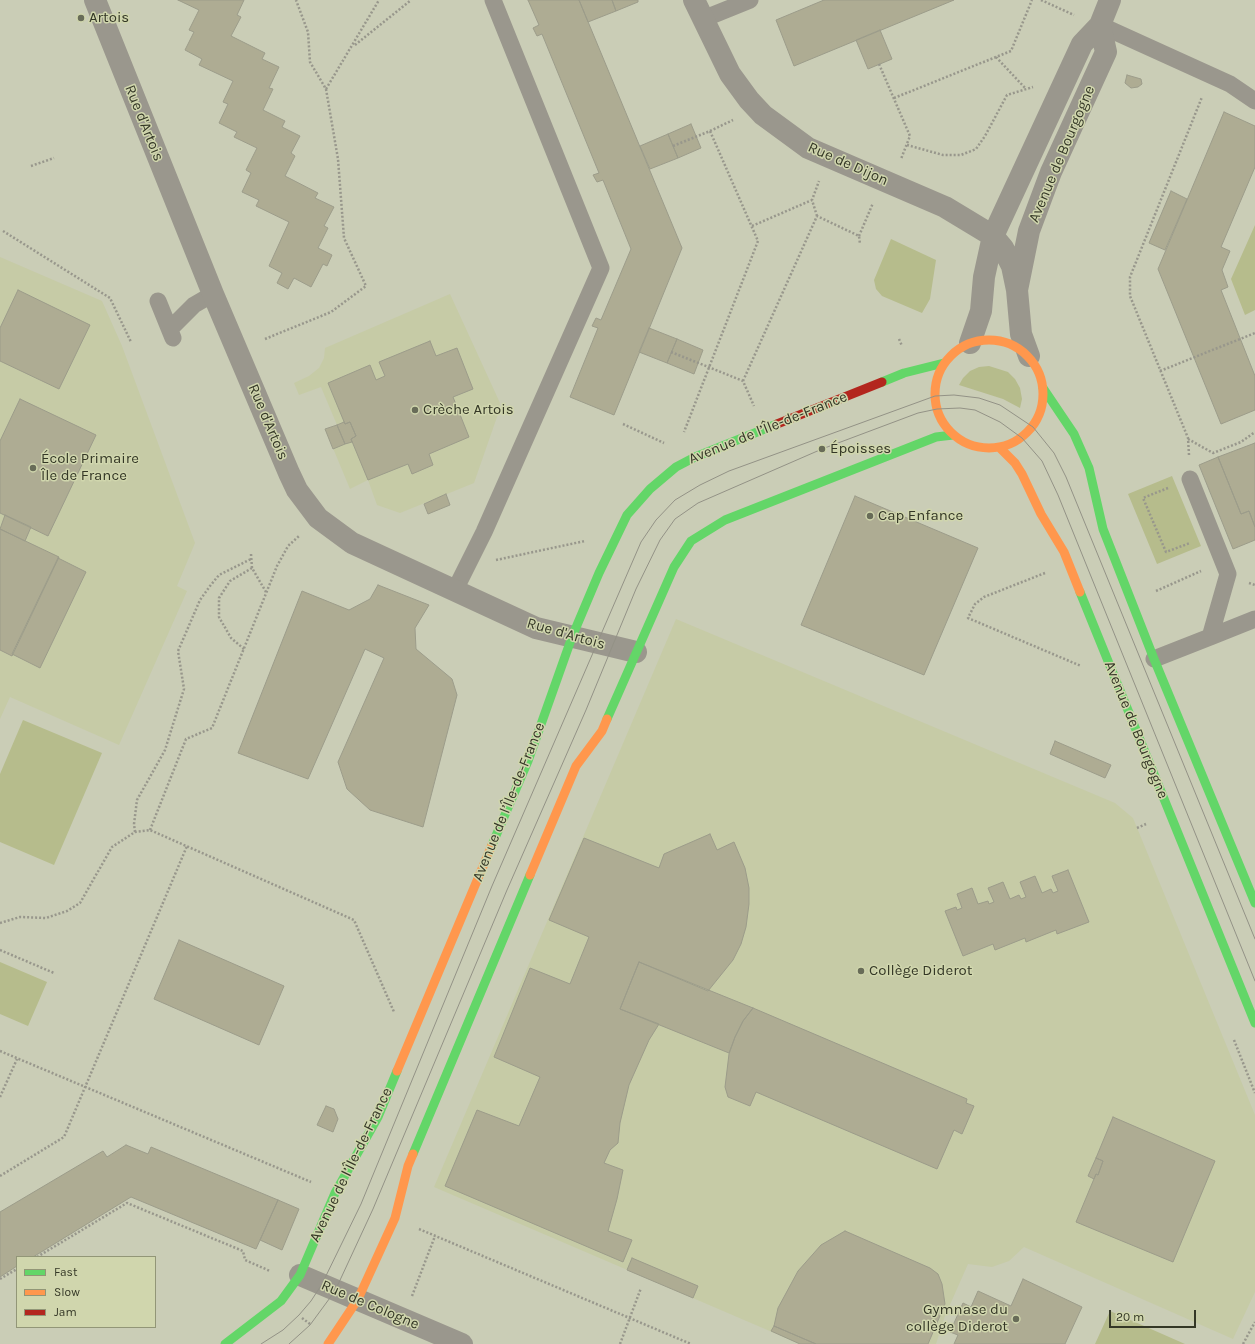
<!DOCTYPE html>
<meta charset="utf-8">
<style>
body{margin:0}
#map{position:relative;width:1255px;height:1344px;overflow:hidden;background:#cacdb6;font-family:Karla,sans-serif}
canvas{display:block}
.legend{position:absolute;left:16px;top:1256px;width:140px;height:72px;box-sizing:border-box;background:#d0d6ad;border:1px solid #929677;margin:0;padding:5px 7px;list-style:none;font-size:12px;color:#343726}
.legend li{display:flex;align-items:center;gap:8px;height:20px}
.legend b{width:20px;border:1px solid #929677}
.scale{position:absolute;left:1109px;top:1310px;width:87px;height:18px;box-sizing:border-box;border:2px solid #343726;border-top:0;padding-left:5px;font-size:12px;line-height:14px;white-space:nowrap;color:#343726;-webkit-text-stroke:3px #d0d6ad;paint-order:stroke}
</style>
<div id="map">
<canvas width="1255" height="1344"></canvas>
<ul class="legend">
<li><b style="height:5px;background:#63d668"></b>Fast</li>
<li><b style="height:5px;background:#ff974d"></b>Slow</li>
<li><b style="height:5px;background:#b3261e"></b>Jam</li>
</ul>
<div class="scale">20 m</div>
</div>
<script>
const context = document.querySelector('canvas').getContext('2d');
context.lineJoin = 'round';
function fillPath(path, color) {
  context.fillStyle = color;
  context.fill(path, 'evenodd');
}
function shape(rows) {
  const path = new Path2D();
  for (const r of rows) {
    if (r.length === 3) {
      path.moveTo(r[0] + r[2], r[1]);
      path.arc(r[0], r[1], r[2], 0, 2 * Math.PI);
      continue;
    }
    path.moveTo(r[0], r[1]);
    for (let i = 2; i < r.length; i += 2) path.lineTo(r[i], r[i + 1]);
  }
  return path;
}
function stroke(path, color, width, dash) {
  context.strokeStyle = color;
  context.lineWidth = width;
  context.lineCap = dash ? 'butt' : 'round';
  context.setLineDash(dash || []);
  context.stroke(path);
}
function drawText(font, color, halo, rows, align = 'center') {
  context.font = font + ' Karla,sans-serif';
  context.lineWidth = 3;
  context.setLineDash([]);
  context.textBaseline = 'middle';
  context.strokeStyle = halo;
  context.fillStyle = color;
  for (const [text, x, y, turn = 0] of rows) {
    context.save();
    context.translate(x, y);
    context.rotate((+turn || 0) * Math.PI / 180);
    context.textAlign = isNaN(turn) ? turn : align;
    if (halo) context.strokeText(text, 0, 0);
    context.fillText(text, 0, 0);
    context.restore();
  }
}
fillPath(shape([
 [0,257,102,301,122,346,195,543,177,586,187,591,119,745,10,697,0,719],
 [450,294,500,403,497,417,474,483,400,513,377,505,368,480,350,489,325,429,337,425,321,387,299,395,294,383,309,376,319,368,324,358,325,348],
 [676,619,1115,803,1133,818,1255,1115,1255,1292,1233,1339,1024,1247,1009,1261,992,1267,968,1264,945,1316,936,1344,800,1344,434,1187]
]), '#c6cba6');
fillPath(shape([
 [1255,225,1255,310,1245,315,1231,279],
 [891,239,936,260,930,299,922,313,882,296,876,289,874,280],
 [989,366,1008,372,1015,379,1020,388,1022,399,1020,408,1003,399,959,385,963,378,970,371,979,367],
 [1172,476,1201,546,1157,564,1128,494],
 [23,720,102,753,54,865,0,842,0,774],
 [0,962,47,982,28,1026,0,1014],
 [1110,1311,1185,1344,1095,1344]
]), '#b6bc8c');
const building = shape([
 [178,0,244,0,237,15,241,17,231,36,265,53,262,59,279,67,269,88,273,89,263,110,285,121,282,127,300,136,291,153,295,156,285,176,318,193,315,198,334,207,324,226,328,228,318,248,332,255,327,266,323,264,311,287,294,278,288,289,277,283,282,273,269,266,289,222,256,206,259,200,242,192,251,173,246,170,257,148,234,137,237,132,219,123,228,104,223,102,233,81,199,65,202,59,185,50,194,32,189,30,199,10,178,0],
 [528,0,579,0,682,248,614,415,570,397,598,328,592,326,596,318,601,320,631,249,603,180,597,182,593,175,599,173,542,34,537,36,533,28,539,25,528,0],
 [579,0,612,0,616,11,588,22,579,0],
 [612,0,638,0,638,2,616,11,612,0],
 [824,0,954,0,794,66,776,20,824,0],
 [880,30,892,59,868,69,856,40,880,30],
 [1127,75,1141,79,1142,84,1138,87,1131,88,1125,83,1127,75],
 [1224,112,1255,126,1255,167,1221,247,1230,251,1222,270,1228,287,1221,290,1255,376,1255,410,1221,424,1158,269,1224,112],
 [691,124,701,148,678,158,668,134,691,124],
 [668,134,678,158,650,169,640,146,668,134],
 [1171,191,1187,199,1165,250,1149,243,1171,191],
 [18,290,90,325,59,389,0,361,0,328,18,290],
 [649,328,677,339,667,363,639,352,649,328],
 [677,339,703,350,694,374,667,363,677,339],
 [430,341,436,356,457,348,473,389,453,397,469,437,429,454,433,465,412,474,408,464,368,480,351,439,356,436,350,422,345,424,328,383,370,365,376,380,385,376,379,362,430,341],
 [20,399,96,435,48,536,0,513,0,441,20,399],
 [344,422,345,424,350,422,356,436,351,439,352,442,345,444,337,425,344,422],
 [337,425,345,444,333,449,325,429,337,425],
 [1255,443,1255,527,1249,511,1241,514,1218,457,1255,443],
 [1218,457,1241,514,1249,511,1255,527,1255,540,1233,549,1199,465,1218,457],
 [446,494,450,505,428,514,424,504,446,494],
 [855,496,978,548,924,675,801,625,855,496],
 [5,515,31,527,25,541,0,529,5,515],
 [0,529,59,557,12,656,0,650,0,529],
 [58,558,86,572,40,668,12,654,58,558],
 [378,585,429,605,415,628,416,649,452,679,457,695,423,827,370,810,347,789,338,762,384,658,365,649,308,779,238,753,302,591,349,610,370,599,378,585],
 [1055,741,1111,765,1105,778,1050,754,1055,741],
 [710,834,717,850,734,842,745,868,749,888,749,904,746,927,741,944,733,960,708,991,639,962,620,1009,659,1024,649,1040,629,1085,620,1123,618,1143,610,1150,604,1163,623,1170,617,1199,608,1231,632,1240,623,1262,445,1186,477,1110,519,1126,540,1077,494,1057,530,968,570,984,589,937,549,920,584,838,659,868,664,854,710,834],
 [1068,870,1089,922,1057,934,1056,930,1026,942,1025,938,995,950,993,944,963,956,945,911,956,907,957,910,962,908,957,894,972,888,978,904,988,901,989,904,994,902,988,888,1003,882,1010,899,1019,895,1021,899,1026,897,1020,882,1035,876,1042,893,1051,889,1053,893,1058,891,1052,876,1068,870],
 [179,940,284,986,259,1045,154,999,179,940],
 [639,962,753,1008,743,1021,735,1037,729,1053,620,1009,639,962],
 [753,1008,967,1099,966,1103,974,1106,962,1134,954,1130,937,1169,756,1092,750,1106,728,1097,725,1087,729,1054,735,1037,743,1021,753,1008],
 [326,1106,334,1109,338,1119,333,1132,317,1125,326,1106],
 [1113,1117,1215,1161,1173,1262,1076,1222,1096,1174,1098,1175,1103,1161,1096,1158,1113,1117],
 [126,1145,148,1154,151,1147,278,1200,256,1249,131,1197,33,1257,17,1257,17,1266,0,1277,0,1212,103,1151,107,1157,126,1145],
 [1096,1158,1103,1161,1098,1175,1096,1174,1094,1179,1088,1176,1096,1158],
 [278,1200,299,1209,282,1250,260,1240,278,1200],
 [845,1231,930,1268,938,1274,942,1284,945,1304,928,1344,816,1344,774,1326,778,1308,798,1271,821,1245,845,1231],
 [632,1258,698,1286,693,1298,627,1270,632,1258],
 [1023,1279,1082,1307,1065,1344,954,1344,958,1335,950,1332,963,1303,971,1307,978,1291,1011,1306,1023,1279],
 [774,1326,816,1344,800,1344,771,1331,774,1326]
]);
fillPath(building, '#aeac93');
stroke(building, '#9c9c8a', 1);
stroke(shape([
 [1041,0,1074,15],
 [355,45,411,0],
 [996,57,1026,89],
 [879,64,910,136,901,159],
 [326,89,379,0],
 [894,98,1011,51,1032,0],
 [710,131,733,120],
 [907,145,943,155,961,155,976,149,985,136,1007,95,1033,87],
 [673,146,710,131,758,241,684,432],
 [31,166,54,158],
 [817,216,812,200,819,181],
 [752,226,812,200],
 [3,231,110,298,131,342],
 [859,236,873,203],
 [265,339,331,312,366,286,344,238,338,159,326,89,310,62,308,32,296,0],
 [899,339,902,346],
 [671,352,743,381,754,406],
 [1160,371,1255,333],
 [743,381,817,216,859,236,860,244],
 [623,424,664,443],
 [1188,439,1213,453,1241,442,1255,432],
 [1189,455,1188,438,1130,296,1130,277,1202,97],
 [1168,488,1143,498,1166,552,1190,543],
 [251,554,252,568,266,592],
 [496,560,585,541],
 [1045,573,984,597,975,604,968,618,1081,666],
 [1249,583,1255,585],
 [1156,591,1201,571],
 [244,649,231,638,219,617,219,598,230,581,252,568],
 [1137,828,1146,824],
 [150,830,186,739,212,728,277,566,288,546,299,536],
 [135,832,134,824,137,800,165,750,184,689,178,651,200,600,210,586,219,575,251,559],
 [0,923,20,917,46,918,67,911,80,903,112,847,135,832,150,830,354,920,394,1012],
 [0,950,54,973],
 [1234,1040,1255,1093],
 [0,1051,311,1182],
 [0,1097,17,1059],
 [0,1176,64,1137,187,846],
 [419,1229,691,1344],
 [37,1257,127,1203,243,1251,245,1260,270,1271],
 [0,1279,17,1269],
 [412,1296,435,1236],
 [302,1318,310,1324],
 [620,1344,641,1288],
 [1243,1344,1255,1322]
]), '#98978c', 2.5, [2, 2]);
stroke(shape([
 [703,19,750,0],
 [1100,25,1230,84,1255,101],
 [158,301,173,338],
 [170,329,194,305,213,294],
 [1190,479,1228,574,1210,637,1255,619],
 [455,590,484,532,601,268,493,0],
 [1154,659,1210,637]
]), '#9a978d', 17);
stroke(shape([
 [95,0,213,294,289,473,297,490,318,518,352,543,536,628,636,652],
 [694,0,730,74,749,100,763,115,808,148,945,207,993,236,1003,248,1012,266,1017,290],
 [970,343,981,311,984,277,993,236,1082,44,1100,25,1110,0],
 [1029,356,1021,334,1017,290,1029,231,1051,172,1106,52,1100,25],
 [300,1275,462,1344]
]), '#9a978d', 22);
stroke(shape([
 [882,382,904,373,944,363],
 [1043,388,1074,434,1089,468,1103,529,1154,659,1255,903],
 [1080,592,1255,1023],
 [607,719,674,567,691,541,725,520,936,437,953,435],
 [492,845,528,761,572,637,599,573,627,515,650,489,676,467,695,457,777,424],
 [413,1154,530,875],
 [225,1344,281,1301,300,1275,335,1193,378,1117,397,1071]
]), '#63d668', 9);
stroke(shape([
 [989,394,54],
 [1000,448,1015,463,1022,474,1041,514,1064,552,1080,592],
 [530,875,576,766,602,731,607,719],
 [397,1071,492,845],
 [328,1344,358,1299,395,1218,408,1166,413,1154]
]), '#ff974d', 9);
stroke(shape([
 [777,424,882,382]
]), '#b3261e', 9);
stroke(shape([
 [261,1344,283,1330,299,1315,311,1301,322,1284,361,1204,492,886,641,542,656,520,675,500,700,485,729,471,935,396,954,395,979,398,1000,405,1033,427,1054,453,1066,477,1255,939],
 [289,1344,310,1325,335,1291,373,1209,507,890,586,710,636,589,660,540,675,519,698,503,822,449,918,413,937,409,960,408,975,410,1000,422,1022,438,1042,461,1058,495,1255,981]
]), '#939286', 1);
for (const [x, y, r, color] of [
 [81,18,4,"#686c58"],
 [415,410,4,"#686c58"],
 [822,449,4,"#686c58"],
 [33,468,4,"#686c58"],
 [870,516,4,"#686c58"],
 [861,971,4,"#686c58"],
 [1016,1319,4,"#686c58"]
]) {
  const dot = new Path2D();
  dot.arc(x, y, r, 0, 2 * Math.PI);
  context.fillStyle = color;
  context.fill(dot);
  stroke(dot, '#d0d6ad', 1.5);
}
drawText('15px', '#343726', '#d0d6ad', [
 ["Artois",89,18],
 ["Crèche Artois",423,410],
 ["Époisses",830,449],
 ["École Primaire",41,459],
 ["Île de France",41,476],
 ["Cap Enfance",878,516],
 ["Collège Diderot",869,971],
 ["Gymnase du",1008,1310,"right"],
 ["collège Diderot",1008,1327,"right"]
], 'left');
drawText('15px', '#343726', '#d0d6ad', [
 ["Rue d'Artois",144,123,68],
 ["Avenue de Bourgogne",1062,154,-67],
 ["Rue de Dijon",848,164,24],
 ["Rue d'Artois",268,422,67],
 ["Avenue de l’Île-de-France",768,428,-22],
 ["Rue d'Artois",566,634,16],
 ["Avenue de Bourgogne",1136,730,68],
 ["Avenue de l’Île-de-France",509,802,-68],
 ["Avenue de l’Île-de-France",351,1165,-64],
 ["Rue de Cologne",370,1305,23]
]);
</script>
